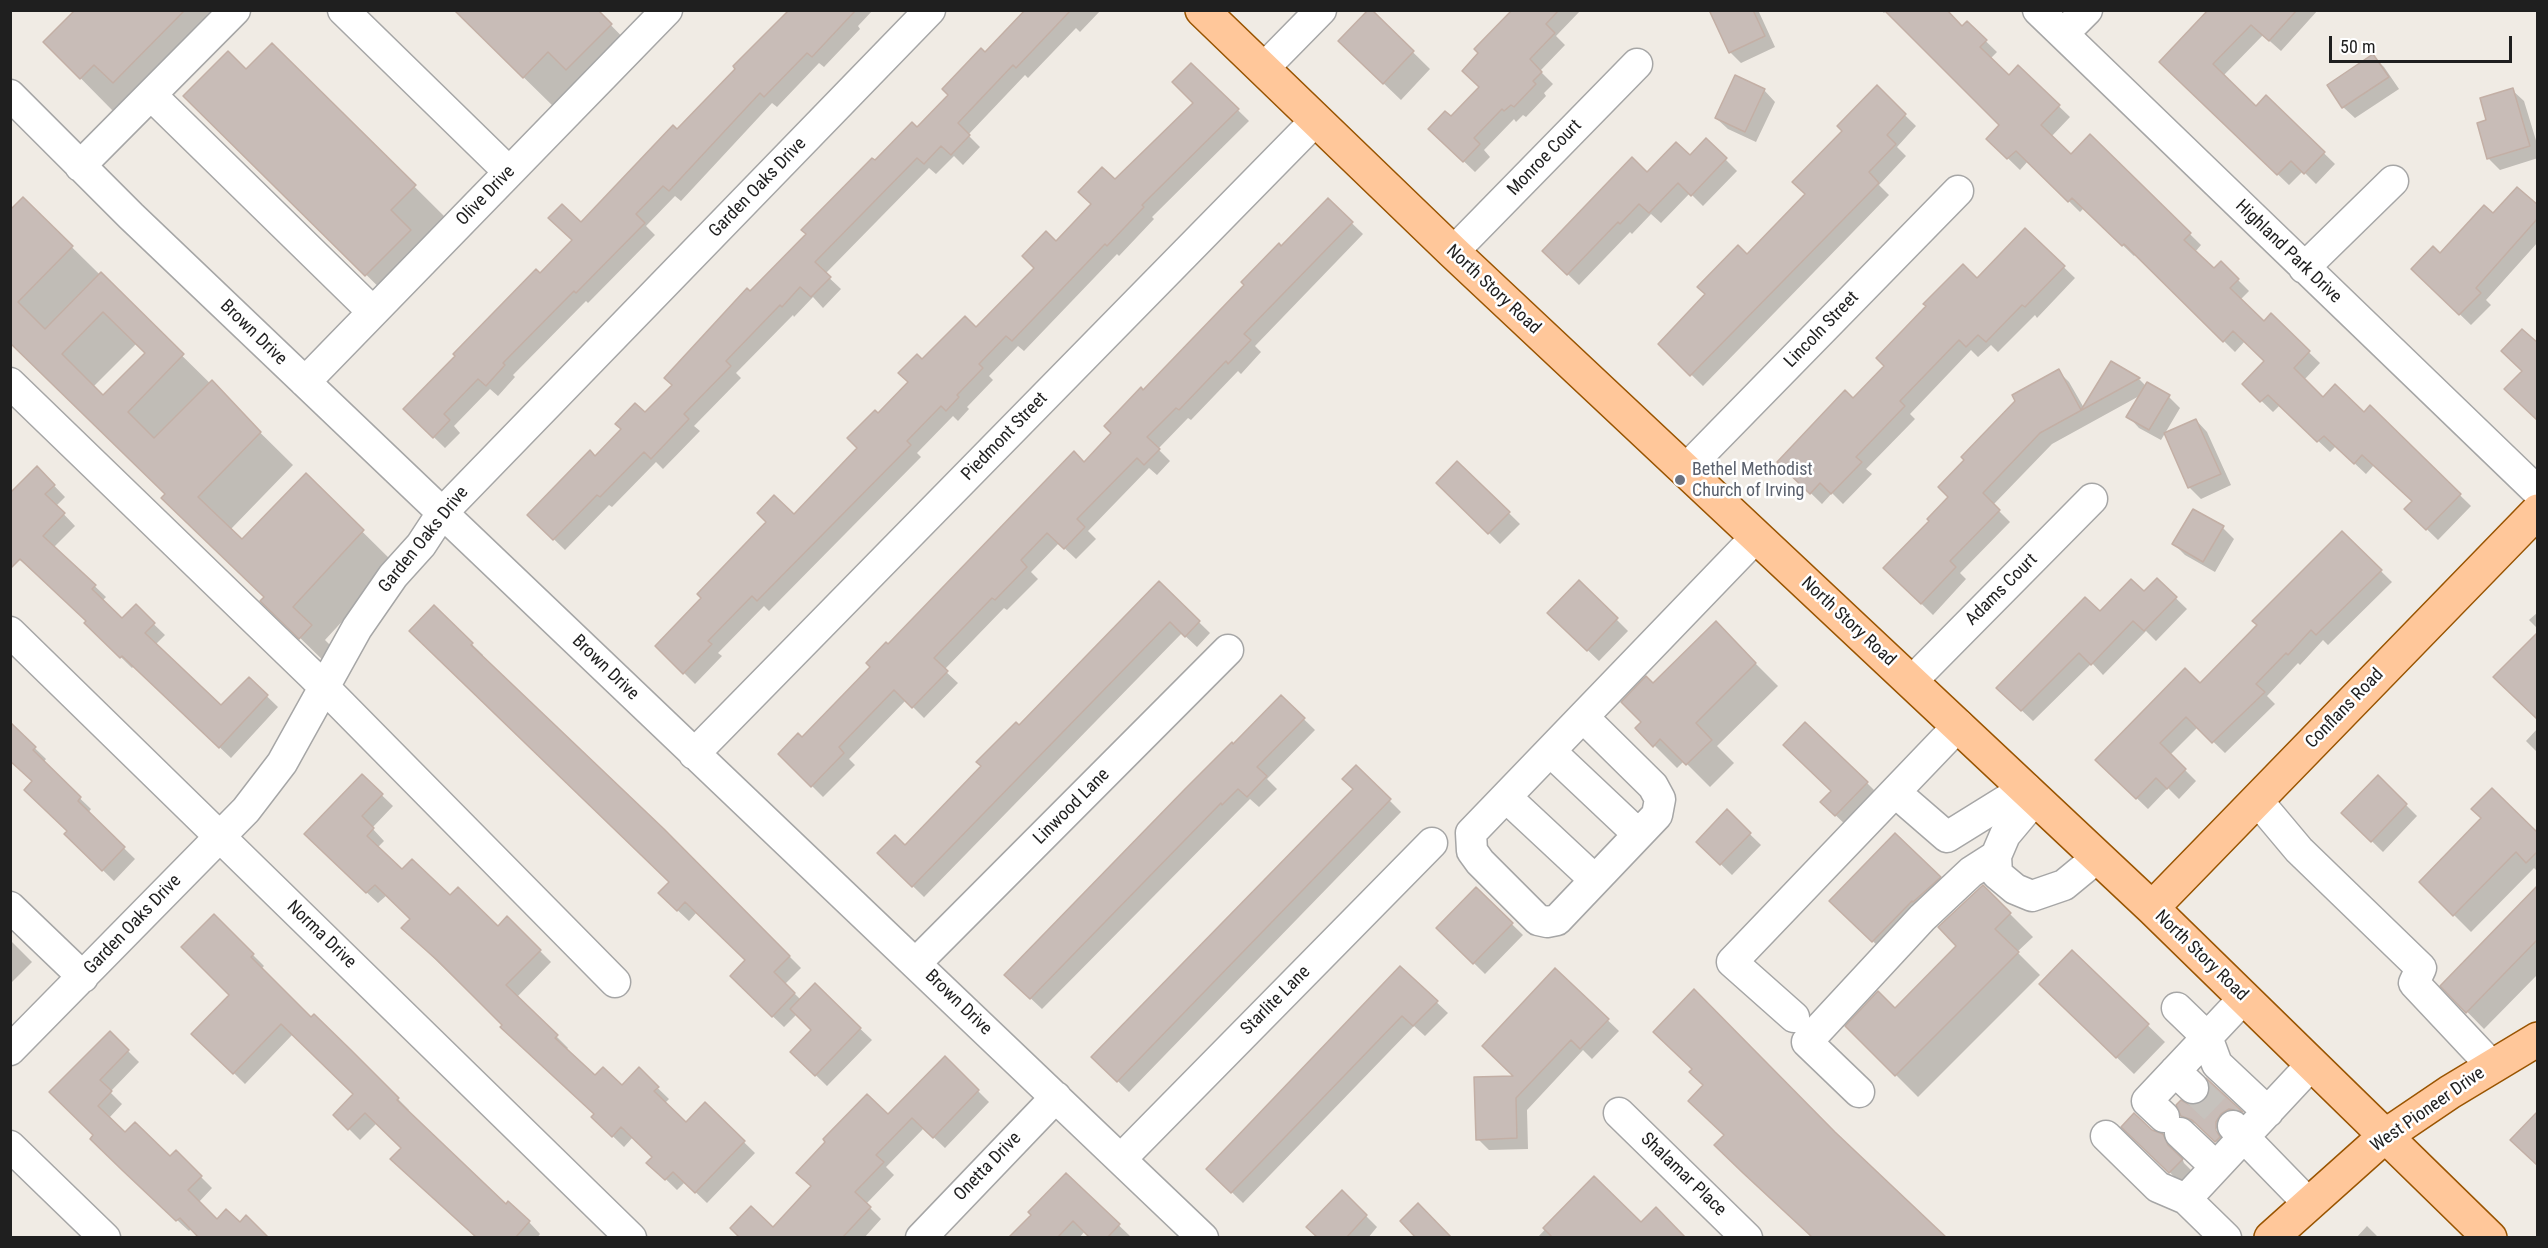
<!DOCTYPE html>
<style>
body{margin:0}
#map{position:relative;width:2548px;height:1248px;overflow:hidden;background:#f0ebe4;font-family:"Roboto Condensed",sans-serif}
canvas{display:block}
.frame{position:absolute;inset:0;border:12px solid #1f1f1f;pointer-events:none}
.scale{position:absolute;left:2329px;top:36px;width:183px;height:27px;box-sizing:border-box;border:3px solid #1f1f1f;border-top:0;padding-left:8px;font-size:18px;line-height:21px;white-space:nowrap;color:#1f1f1f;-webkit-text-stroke:4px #fff;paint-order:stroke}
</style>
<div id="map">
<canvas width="2548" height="1248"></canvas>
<div class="frame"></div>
<div class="scale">50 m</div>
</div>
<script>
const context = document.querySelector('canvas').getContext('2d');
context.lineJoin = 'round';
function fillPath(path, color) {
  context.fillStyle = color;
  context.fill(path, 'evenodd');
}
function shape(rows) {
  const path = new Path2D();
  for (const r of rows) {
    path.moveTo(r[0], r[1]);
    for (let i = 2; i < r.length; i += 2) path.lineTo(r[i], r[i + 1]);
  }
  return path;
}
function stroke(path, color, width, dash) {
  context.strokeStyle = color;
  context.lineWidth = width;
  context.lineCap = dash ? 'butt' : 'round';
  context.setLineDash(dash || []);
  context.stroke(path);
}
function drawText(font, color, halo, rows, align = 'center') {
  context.font = font + ' "Roboto Condensed",sans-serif';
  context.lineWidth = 5;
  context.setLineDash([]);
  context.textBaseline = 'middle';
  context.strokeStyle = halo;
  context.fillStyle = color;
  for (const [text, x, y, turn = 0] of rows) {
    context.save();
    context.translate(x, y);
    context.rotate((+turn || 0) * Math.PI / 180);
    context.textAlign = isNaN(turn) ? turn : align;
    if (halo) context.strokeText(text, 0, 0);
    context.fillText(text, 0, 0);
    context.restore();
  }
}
fillPath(shape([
 [77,10,250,10,146,115,127,96,113,111,45,42],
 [455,10,596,10,643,58,600,102,581,83,556,109],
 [791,10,873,10,858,26,860,29,824,67,819,63,777,107,772,103,681,201,675,196,646,226,655,235,588,303,586,301,513,375,515,377,498,396,490,389,454,426,460,433,445,448,405,409,540,275,573,240,581,224,677,131],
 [1028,10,1101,10,1080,32,1076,28,1028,78,1025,75,968,135,980,147,963,165,954,156,936,174,929,168,825,274,841,289,823,308,813,297,794,317,793,315,736,373,741,378,694,426,700,431,663,469,656,462,612,507,609,505,565,550,529,515,645,414,674,385,750,293,875,162,917,129],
 [1370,10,1430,69,1401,100,1357,58],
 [1512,10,1581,10,1556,36,1565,45,1540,71,1553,84,1544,93,1546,96,1526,117,1523,115,1516,122,1514,119,1484,150,1490,157,1475,172,1430,129,1451,118,1481,87,1481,53],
 [1711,10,1758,10,1775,47,1741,63,1730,52],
 [1881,10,1945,10,1962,28,1967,23,1997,52,1990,59,2009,77,2018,67,2070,117,2051,137,2071,156,2090,136,2201,245,2195,252,2214,270,2221,263,2249,291,2240,300,2264,323,2271,316,2320,363,2304,380,2323,399,2364,414,2370,407,2471,506,2438,540,2406,509,2414,501,2374,465,2366,474,2336,446,2330,452,2280,405,2273,412,2244,384,2266,361,2245,341,2235,352,2136,254,2134,256,2084,208,2080,212,2028,161,2020,170,1988,139,2001,125,1886,11,1884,13],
 [2220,10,2318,10,2281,51,2263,35,2223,76,2256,108,2266,97,2335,164,2316,184,2303,171,2289,185,2172,73],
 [272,45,447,219,423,244,442,263,399,307,218,129,246,71],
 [2373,56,2384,67,2399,89,2355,118,2343,107,2329,86],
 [1192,65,1249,121,1152,217,1154,219,1119,256,1117,254,1024,351,1018,346,989,376,993,380,967,407,969,409,958,421,953,416,917,453,921,457,769,611,764,606,718,653,722,656,695,684,657,646,794,517,859,448,878,415,910,382,922,362,977,330,1115,181,1195,103],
 [1877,88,1916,126,1897,147,1906,156,1879,185,1889,195,1703,386,1660,344,1807,194,1844,131],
 [1764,90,1775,102,1756,142,1728,129,1716,118],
 [2512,90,2524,101,2538,147,2538,158,2500,170,2489,159,2478,124,2488,121],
 [1706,140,1737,171,1703,206,1690,193,1661,223,1651,214,1632,234,1630,232,1579,285,1544,251,1690,157],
 [23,199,293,465,230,530,242,542,306,476,395,564,325,640,343,658,333,670,295,633,266,597,167,495,10,342],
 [137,343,147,353,103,397,93,387],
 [1328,200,1363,234,1255,346,1261,352,1241,374,1238,371,1191,420,1188,418,1158,449,1170,461,1157,475,1149,468,1088,531,1096,539,1076,559,1059,543,1031,572,1038,579,1007,610,1004,608,944,670,958,683,924,718,906,700,849,759,855,765,823,797,780,754,802,739,872,667,888,646,1084,464,1113,434,1143,392],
 [2538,207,2538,242,2486,300,2491,305,2471,325,2413,269,2441,256,2494,215],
 [2025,230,2075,278,2037,318,2035,315,1998,352,1991,345,1978,357,1971,350,1910,414,1915,419,1866,469,1872,474,1843,504,1832,493,1822,504,1779,462,1853,400],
 [2111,363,2139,379,2146,386,2169,397,2180,408,2161,440,2139,428,2128,416,2141,395,2052,444,1993,505,2010,522,1960,573,1966,579,1933,615,1885,568,1931,521,2058,371,2069,382,2084,408],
 [2196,420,2207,432,2231,485,2201,499,2189,487,2166,434],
 [1458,463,1520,524,1500,544,1438,483],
 [37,468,65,497,56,506,75,526,54,547,106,597,102,601,122,620,136,607,165,635,155,645,221,707,249,679,278,707,231,758,134,666,132,668,86,623,88,621,10,551],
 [2223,528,2234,539,2215,572,2185,555,2174,544],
 [2342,533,2392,582,2328,645,2323,640,2300,665,2298,663,2267,696,2275,704,2225,753,2198,727,2170,755,2196,781,2179,799,2168,788,2148,809,2097,760,2200,685],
 [2157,580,2187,609,2156,641,2146,631,2103,675,2092,663,2033,721,1998,688,2100,613,2144,593],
 [1579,582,1628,631,1599,661,1549,613],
 [1159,583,1210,633,1197,647,1182,633,924,897,879,853,905,847],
 [434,607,483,655,482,657,663,830,801,968,785,984,801,1000,815,986,872,1040,827,1086,792,1052,813,1030,797,1014,784,1027,743,988,747,961,697,912,689,921,671,904,670,882],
 [2538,612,2538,629,2529,620],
 [1716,624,1778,686,1717,746,1734,763,1710,787,1684,761,1677,768,1637,728,1643,722,1653,685],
 [1281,697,1315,730,1267,779,1277,789,1259,807,1250,799,1042,1009,1006,975],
 [10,724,46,759,43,763,91,809,88,813,135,859,114,881,66,834,69,831,34,782],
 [2538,728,2538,753,2526,741],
 [1356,767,1401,812,1129,1092,1093,1057,1355,789],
 [362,776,393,806,372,828,384,841,377,848,402,871,450,897,498,928,507,918,551,962,517,997,568,1048,566,1050,596,1077,622,1087,639,1070,669,1099,665,1103,686,1124,705,1104,755,1153,707,1203,685,1182,677,1190,649,1163,654,1157,633,1137,624,1147,593,1117,595,1115,414,939,412,919,387,895,378,903,317,846],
 [2378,777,2417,816,2383,852,2343,813],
 [1867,783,1884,800,1853,832,1822,802,1833,791],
 [1727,812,1761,845,1732,875,1698,842],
 [2538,835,2538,872,2534,868,2471,932,2421,882],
 [1940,878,1957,895,1890,958,1832,901],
 [1983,887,2033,937,2017,952,2040,975,1918,1097,1847,1026,1895,1010,1958,946],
 [1476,889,1523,935,1485,974,1438,928],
 [2538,892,2538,974,2484,1029,2442,986],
 [214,916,264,966,261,969,311,1019,350,1051,409,1110,407,1112,506,1206,508,1203,529,1222,540,1234,537,1238,476,1238,403,1148,377,1123,360,1140,335,1115,355,1094,293,1034,245,1084,194,1034,231,995],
 [10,940,32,962,10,984],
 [2072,952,2165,1042,2134,1074,2058,1001],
 [1400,968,1448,1013,1425,1036,1414,1026,1243,1203,1208,1169],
 [1555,970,1619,1031,1592,1059,1583,1050,1527,1110,1528,1149,1489,1150,1478,1139,1516,1077],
 [110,1033,139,1062,110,1092,122,1104,109,1118,126,1134,170,1158,176,1152,212,1188,198,1203,217,1221,240,1224,267,1238,192,1228,189,1231,136,1182,95,1135,51,1092],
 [945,1058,989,1102,945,1148,924,1128,886,1167,894,1175,866,1204,881,1219,864,1238,738,1238,773,1229,888,1117],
 [2209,1082,2245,1116,2221,1128,2221,1136,2224,1143,2221,1146,2199,1125,2188,1121,2182,1115,2189,1106,2199,1106,2206,1101,2211,1092],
 [2123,1127,2162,1135,2180,1153,2184,1163,2198,1177,2186,1188],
 [1066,1175,1130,1236,1129,1238,1092,1238,1085,1231,1079,1238,1010,1238,1033,1215],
 [1594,1178,1641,1224,1684,1238,1537,1238],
 [1342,1192,1377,1227,1368,1238,1319,1238],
 [2367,1226,2379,1238,2356,1238]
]), '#0003');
const building = shape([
 [75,10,185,10,113,83,94,65,80,79,43,42,75,10],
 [454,10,598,10,612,24,566,70,548,52,523,78,454,10],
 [789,10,856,10,812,57,807,53,764,97,760,93,669,191,663,186,636,214,645,223,576,293,574,291,503,363,505,365,486,386,478,379,444,414,450,420,433,438,403,409,455,356,453,354,536,269,540,273,572,240,548,218,562,204,581,222,673,125,677,129,735,69,733,66,789,10],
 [1025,10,1071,10,1016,68,1013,65,958,123,970,135,951,155,941,146,924,164,917,158,815,262,831,277,811,297,800,287,782,307,780,305,726,361,731,366,684,414,689,419,651,459,644,452,600,497,597,495,553,540,527,515,590,450,595,456,621,429,615,424,635,403,645,412,672,385,664,378,747,288,750,291,806,234,801,230,872,158,875,160,912,122,917,127,948,95,942,89,981,48,985,52,1025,10],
 [1368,10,1372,10,1414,51,1383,84,1338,41,1368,10],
 [1512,10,1559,10,1546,24,1555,33,1530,59,1542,72,1533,81,1536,84,1514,107,1511,105,1504,111,1502,109,1474,138,1480,144,1463,162,1428,129,1445,111,1451,116,1479,87,1462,71,1478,53,1474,49,1512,10],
 [1709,10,1753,10,1765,36,1729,53,1709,10],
 [1884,10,1947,10,1962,26,1967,21,1987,40,1980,47,2009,75,2018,65,2060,105,2041,125,2071,154,2090,134,2191,233,2184,240,2214,268,2221,261,2239,279,2230,288,2264,321,2271,313,2310,351,2294,368,2323,397,2335,384,2364,412,2370,405,2461,494,2426,530,2404,509,2412,501,2362,455,2354,464,2324,436,2317,442,2268,395,2260,402,2242,384,2264,361,2233,331,2223,342,2124,244,2122,246,2072,198,2068,202,2016,151,2007,159,1986,139,1999,125,1884,10],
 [2208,10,2297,10,2269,41,2251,25,2213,64,2256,106,2266,95,2325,152,2304,174,2291,161,2277,175,2159,62,2208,10],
 [272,43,416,185,391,210,411,230,365,276,183,96,228,51,246,69,272,43],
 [2373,54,2389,77,2342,108,2327,85,2373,54],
 [1191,63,1239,109,1142,205,1144,207,1107,246,1105,244,1012,341,1006,336,979,364,983,368,957,395,959,397,946,411,941,406,907,441,911,445,757,601,752,596,708,641,712,644,683,674,655,646,701,598,697,594,766,522,757,513,774,495,794,514,857,448,847,438,875,410,878,413,908,382,898,373,917,354,922,359,965,316,976,327,1034,268,1022,256,1046,231,1056,241,1091,204,1078,192,1102,167,1115,179,1193,103,1172,82,1191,63],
 [1735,75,1765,89,1745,132,1715,118,1735,75],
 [1877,85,1906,114,1887,135,1896,144,1869,172,1879,183,1690,376,1658,344,1705,294,1697,287,1738,245,1747,254,1805,194,1792,182,1842,131,1837,126,1877,85],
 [2513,88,2530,146,2487,159,2477,123,2486,120,2480,98,2513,88],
 [1706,138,1727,158,1691,196,1678,183,1649,213,1639,204,1620,224,1618,222,1567,275,1542,251,1632,157,1647,172,1676,142,1690,155,1706,138],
 [2517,187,2538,205,2538,218,2476,288,2481,293,2459,315,2411,269,2433,246,2440,253,2484,205,2493,213,2517,187],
 [23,197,73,246,18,302,45,329,101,272,184,354,128,412,154,438,212,380,261,432,198,497,242,539,306,473,364,530,293,607,312,625,299,639,260,601,264,597,161,498,165,494,10,343,10,210,23,197],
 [103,312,145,353,103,395,62,354,103,312],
 [1328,198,1353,222,1244,334,1251,340,1228,364,1226,361,1179,410,1176,408,1147,437,1160,449,1144,465,1137,458,1077,519,1085,527,1064,549,1047,533,1021,560,1027,567,995,600,992,598,934,658,948,671,912,708,894,690,839,747,844,753,811,787,778,754,798,733,802,737,870,667,866,663,886,642,888,644,1074,451,1084,462,1111,433,1104,426,1141,387,1143,390,1244,285,1241,282,1279,243,1281,246,1328,198],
 [2025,228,2065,266,2025,307,2022,305,1986,342,1978,335,1966,347,1959,340,1900,401,1905,406,1856,457,1862,462,1831,494,1820,483,1810,494,1777,462,1845,390,1853,398,1884,366,1876,358,1926,306,1923,304,1963,264,1977,278,2025,228],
 [2522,329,2538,343,2538,421,2504,389,2522,371,2501,351,2522,329],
 [2111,361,2140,378,2040,433,1983,493,2000,510,1950,561,1956,567,1921,604,1883,568,1929,521,1927,519,1948,497,1938,487,1964,460,1961,457,2015,401,2012,395,2059,369,2081,410,2111,361],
 [2147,382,2170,395,2149,430,2126,417,2147,382],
 [2196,419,2221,474,2188,488,2164,433,2196,419],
 [1457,461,1510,512,1488,534,1436,483,1457,461],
 [37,466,55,485,45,494,65,513,43,536,96,585,92,589,122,618,136,604,155,623,145,633,221,705,249,677,268,695,219,748,122,656,120,658,84,623,86,621,20,559,10,569,10,493,37,466],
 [2193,509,2224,526,2203,562,2172,544,2193,509],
 [2342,531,2382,570,2316,635,2311,630,2288,655,2286,653,2256,684,2265,692,2212,743,2186,717,2160,743,2186,769,2167,789,2156,778,2136,799,2095,760,2185,668,2200,683,2257,625,2252,621,2342,531],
 [2157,578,2177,597,2144,631,2133,621,2091,665,2079,653,2021,711,1996,688,2085,597,2100,611,2131,579,2144,591,2157,578],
 [1579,580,1618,618,1587,651,1547,613,1579,580],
 [1159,581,1200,621,1185,637,1170,622,912,887,877,853,895,835,905,845,981,766,976,762,1016,722,1019,725,1159,581],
 [434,605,473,643,471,645,664,829,790,956,774,972,795,993,772,1017,730,976,745,960,685,902,677,911,658,893,669,882,409,631,434,605],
 [1716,621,1756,663,1696,723,1712,740,1686,765,1660,739,1653,747,1635,728,1641,722,1621,702,1646,676,1653,683,1716,621],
 [2538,632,2538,720,2493,677,2538,632],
 [1281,695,1305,718,1257,767,1267,776,1247,797,1238,789,1222,805,1221,803,1030,999,1004,975,1185,789,1232,742,1233,744,1281,695],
 [10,722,36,747,33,750,81,797,78,801,125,847,102,871,64,834,67,831,24,790,32,781,10,761,10,722],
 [1805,722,1868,782,1835,816,1820,802,1831,791,1783,745,1805,722],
 [1356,765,1391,799,1117,1082,1091,1057,1353,789,1342,779,1356,765],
 [362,774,383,794,362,816,374,828,367,836,402,869,412,859,450,895,458,887,498,926,507,916,541,950,506,985,558,1035,555,1038,595,1075,603,1067,622,1085,639,1067,659,1087,654,1091,686,1122,705,1102,745,1141,695,1193,673,1172,665,1180,646,1163,652,1157,621,1127,612,1137,591,1117,594,1114,500,1027,502,1025,437,960,401,928,410,919,375,885,366,893,304,834,362,774],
 [2378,775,2407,804,2371,842,2341,813,2378,775],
 [2492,788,2538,833,2538,851,2526,863,2516,852,2453,916,2419,882,2481,818,2471,809,2492,788],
 [1727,809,1751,833,1720,865,1696,842,1727,809],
 [1895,833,1941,877,1913,902,1912,901,1872,942,1829,901,1895,833],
 [1983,885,2011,913,1995,929,2019,952,1895,1076,1845,1026,1878,991,1895,1008,1956,946,1938,927,1983,885],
 [2538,885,2538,939,2466,1013,2440,986,2538,885],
 [1476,887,1513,923,1473,964,1436,928,1476,887],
 [214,914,254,954,251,957,311,1017,314,1014,351,1050,399,1098,397,1100,506,1204,508,1201,530,1221,515,1238,477,1238,390,1159,401,1148,365,1113,348,1130,333,1115,353,1094,281,1024,233,1074,191,1034,229,995,181,947,214,914],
 [2072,950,2149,1024,2116,1058,2039,984,2072,950],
 [1400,966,1438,1001,1413,1026,1402,1016,1231,1193,1206,1169,1400,966],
 [1555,968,1609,1019,1580,1049,1571,1040,1516,1098,1517,1138,1476,1140,1474,1077,1513,1076,1482,1046,1555,968],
 [815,983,861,1028,815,1076,790,1052,811,1030,790,1009,815,983],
 [1694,989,1835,1132,1947,1238,1813,1238,1743,1173,1714,1145,1724,1135,1688,1101,1703,1085,1689,1072,1692,1069,1653,1032,1694,989],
 [110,1031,129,1050,100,1080,112,1091,98,1106,125,1132,135,1122,170,1156,176,1150,202,1176,188,1190,217,1219,226,1209,240,1222,246,1215,269,1238,199,1238,180,1218,176,1221,123,1171,90,1139,93,1135,49,1092,110,1031],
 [945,1056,979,1090,933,1138,912,1118,876,1155,884,1162,855,1192,871,1207,842,1238,740,1238,730,1228,751,1206,773,1227,811,1186,796,1173,825,1142,823,1139,867,1094,888,1114,945,1056],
 [2206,1078,2243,1112,2229,1109,2221,1114,2216,1122,2216,1130,2220,1137,2215,1142,2192,1120,2181,1116,2176,1105,2181,1100,2190,1105,2198,1104,2205,1100,2210,1091,2206,1078],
 [2538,1111,2538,1166,2510,1140,2538,1111],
 [2134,1113,2152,1130,2163,1134,2168,1145,2183,1159,2169,1173,2121,1127,2134,1113],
 [1066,1173,1120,1224,1107,1238,1090,1238,1073,1221,1057,1238,1008,1238,1031,1215,1028,1212,1066,1173],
 [1594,1176,1641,1222,1656,1207,1686,1238,1553,1238,1543,1228,1594,1176],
 [1342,1190,1367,1215,1346,1238,1318,1238,1306,1227,1342,1190],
 [1418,1203,1452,1238,1416,1238,1400,1221,1418,1203]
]);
fillPath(building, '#c8bcb7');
stroke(building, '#c3afa5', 1.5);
stroke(shape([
 [2193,1088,2233,1126]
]), '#c6c2bd', 30, [30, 15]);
const minor = shape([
 [343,10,509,172],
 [2038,10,2538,492],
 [2063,34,2087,10],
 [1263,69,1321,10],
 [10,95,131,216,1203,1238],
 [151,95,373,312],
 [80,166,235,10],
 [1453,252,1637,64],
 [2304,268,2393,181],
 [305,382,667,10],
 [10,383,312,675,615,982],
 [1686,469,1958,191],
 [10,632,631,1238],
 [1912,681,2092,499],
 [1583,717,1653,786,1660,799,1657,815,1557,920,1547,922,1538,920,1480,862,1472,851,1471,833,1757,536],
 [1550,751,1638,834],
 [694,754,1316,120],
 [1895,792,1947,837,2026,788],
 [1506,797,1595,880],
 [2036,798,2005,835,1996,856,1997,874,2015,889,2032,896,2064,885,2098,857],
 [2257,800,2299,850,2421,968,2414,983,2492,1066],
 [10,907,83,977],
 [916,963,1228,650],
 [2177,1008,2207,1037,2217,1064,2268,1112],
 [1794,1017,1732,962,1959,725],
 [10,1050,246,810,282,763,357,628,393,576,421,545,442,513,930,10],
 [2175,1071,2193,1088],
 [1859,1092,1807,1042,1922,918,1971,872,1996,856],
 [1619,1113,1747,1238],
 [2164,1117,2147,1101,2244,998],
 [2233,1126,2309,1204],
 [2180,1133,2216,1167],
 [2106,1136,2158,1187,2186,1199],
 [10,1146,105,1238],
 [1121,1159,1432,843],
 [921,1238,1056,1097],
 [2226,1238,2186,1199,2312,1064]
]);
const major = shape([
 [1202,10,1453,252,2152,908,2490,1238],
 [2152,908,2538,511],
 [2271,1238,2385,1136,2450,1092,2538,1039]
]);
stroke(minor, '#a6a6a6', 33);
stroke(major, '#995400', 36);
stroke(minor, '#fff', 30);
stroke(major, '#ffc79a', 33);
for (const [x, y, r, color] of [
 [1680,480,6,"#6b7280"]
]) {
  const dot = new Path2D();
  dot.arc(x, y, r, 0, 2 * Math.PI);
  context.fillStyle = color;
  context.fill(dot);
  stroke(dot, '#fff', 2);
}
drawText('18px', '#1f1f1f', '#fff', [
 ["Monroe Court",1545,158,-46],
 ["Garden Oaks Drive",758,188,-46],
 ["Olive Drive",486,196,-46],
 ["Highland Park Drive",2288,252,44],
 ["North Story Road",1493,290,43],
 ["Lincoln Street",1822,330,-46],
 ["Brown Drive",253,333,44],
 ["Piedmont Street",1005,437,-46],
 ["Garden Oaks Drive",424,540,-51],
 ["Adams Court",2002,590,-45],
 ["North Story Road",1848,622,43],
 ["Brown Drive",605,668,44],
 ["Conflans Road",2345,709,-46],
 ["Linwood Lane",1072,807,-45],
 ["Garden Oaks Drive",133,925,-46],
 ["Norma Drive",321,935,44],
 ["North Story Road",2201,956,44],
 ["Starlite Lane",1276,1001,-45],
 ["Brown Drive",958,1003,44],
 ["West Pioneer Drive",2428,1110,-35],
 ["Onetta Drive",988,1167,-46],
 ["Shalamar Place",1683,1175,44]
]);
drawText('18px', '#5b616d', '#fff', [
 ["Bethel Methodist",1692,470],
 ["Church of Irving",1692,491]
], 'left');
</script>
